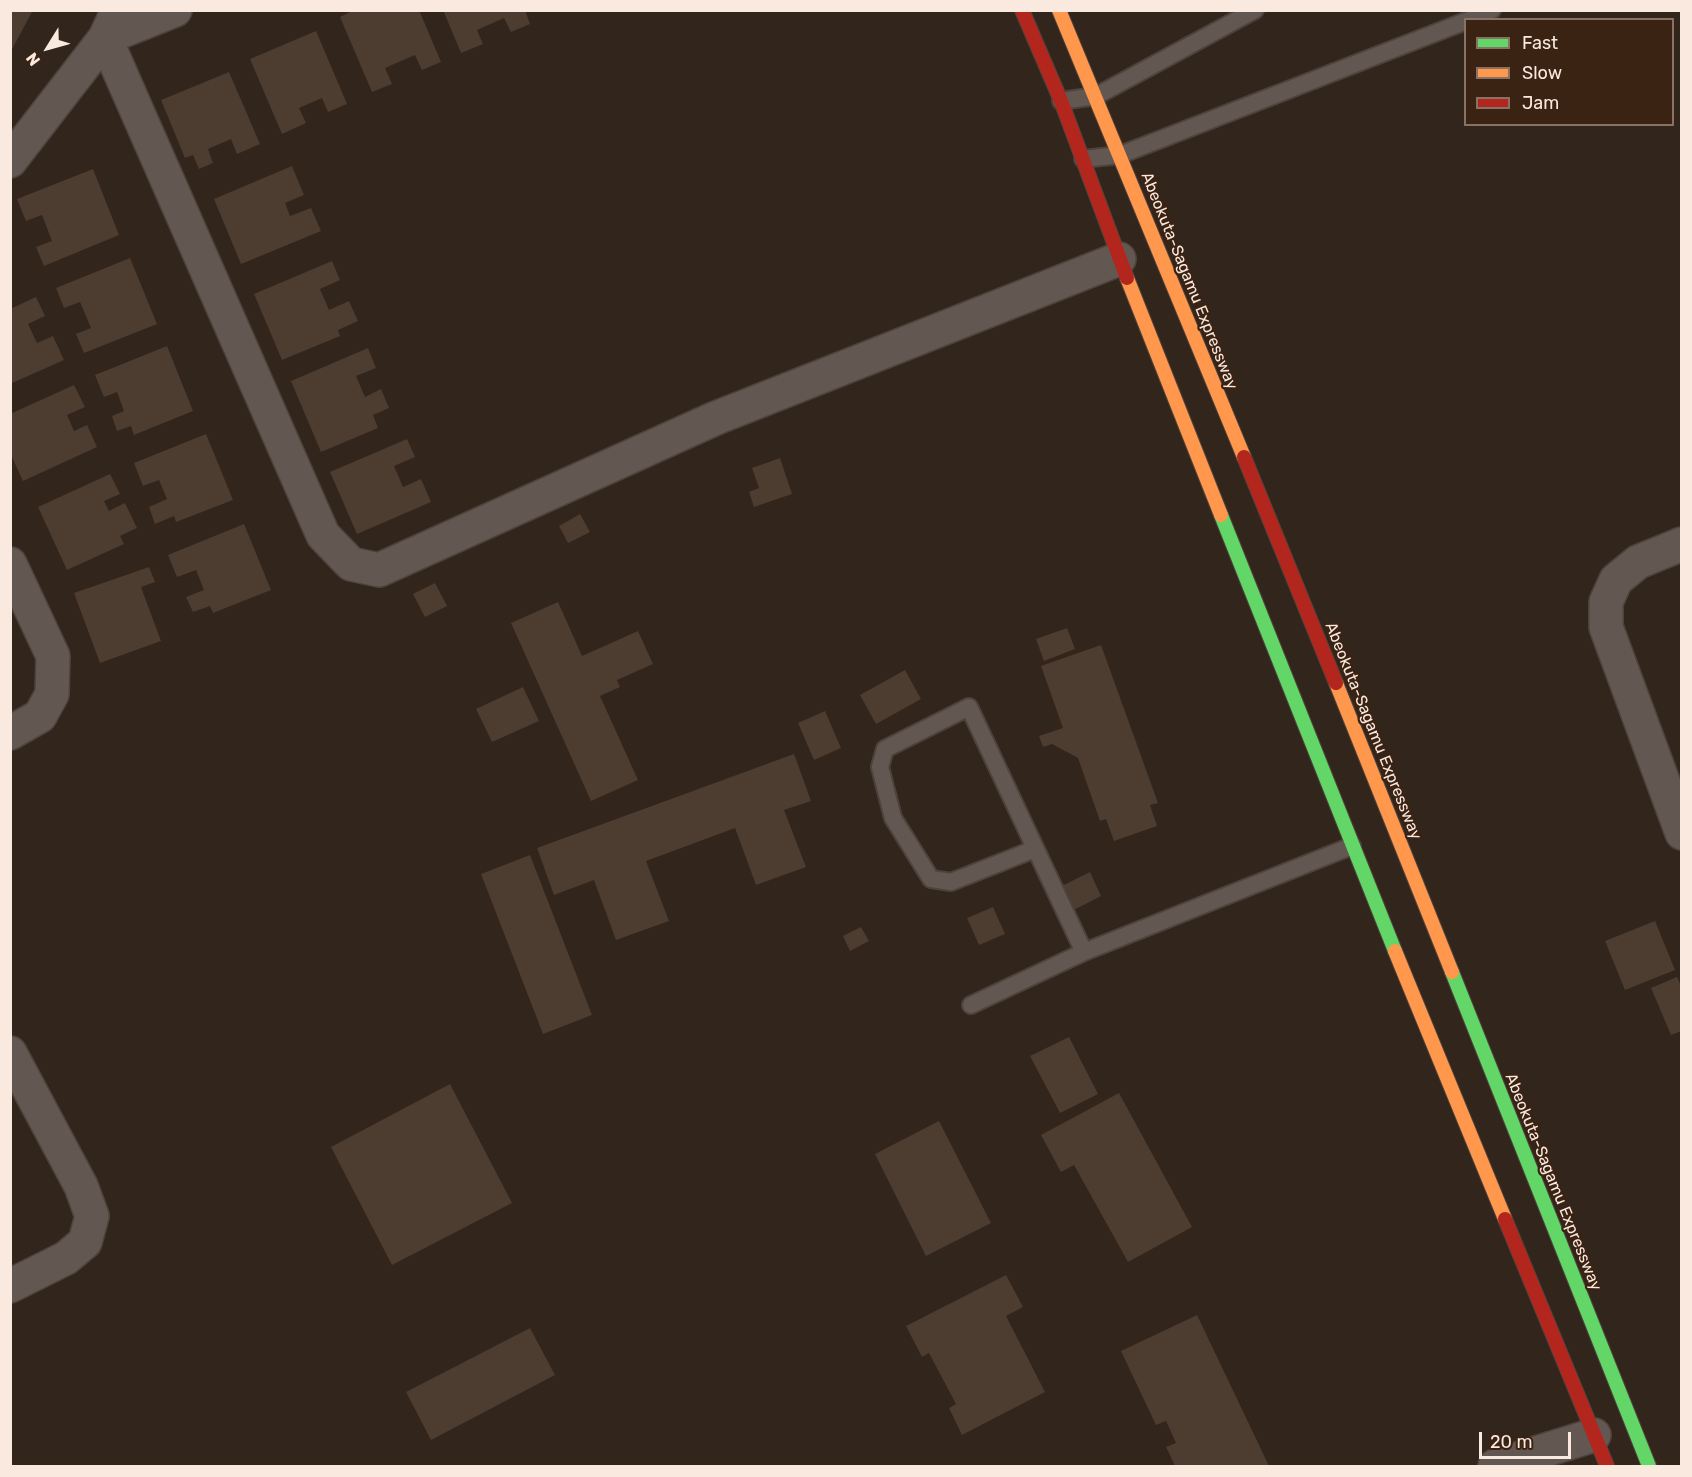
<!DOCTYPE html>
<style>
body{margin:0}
#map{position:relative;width:1692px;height:1477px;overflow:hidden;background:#32251c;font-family:Rubik,sans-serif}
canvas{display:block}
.frame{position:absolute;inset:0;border:12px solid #fae9df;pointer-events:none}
.legend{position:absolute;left:1464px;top:18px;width:210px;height:108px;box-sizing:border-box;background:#3b2313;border:2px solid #877265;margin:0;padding:8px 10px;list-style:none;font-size:18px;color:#fae9df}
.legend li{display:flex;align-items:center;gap:12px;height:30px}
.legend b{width:30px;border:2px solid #877265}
.north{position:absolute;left:18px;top:18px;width:60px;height:60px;-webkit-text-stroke:4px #3b2313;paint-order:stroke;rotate:233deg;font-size:16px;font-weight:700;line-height:24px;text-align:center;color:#fae9df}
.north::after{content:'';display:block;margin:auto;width:21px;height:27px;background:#fae9df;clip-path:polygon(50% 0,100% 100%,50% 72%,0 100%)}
.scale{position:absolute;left:1479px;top:1432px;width:92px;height:27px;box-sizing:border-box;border:3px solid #fae9df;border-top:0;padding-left:8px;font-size:18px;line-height:21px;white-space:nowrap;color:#fae9df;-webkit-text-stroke:4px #3b2313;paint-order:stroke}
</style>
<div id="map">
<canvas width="1692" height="1477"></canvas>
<div class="frame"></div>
<ul class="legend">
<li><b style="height:8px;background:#63d668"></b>Fast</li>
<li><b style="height:8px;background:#ff974d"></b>Slow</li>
<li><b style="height:8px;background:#b3261e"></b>Jam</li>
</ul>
<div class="north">N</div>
<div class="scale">20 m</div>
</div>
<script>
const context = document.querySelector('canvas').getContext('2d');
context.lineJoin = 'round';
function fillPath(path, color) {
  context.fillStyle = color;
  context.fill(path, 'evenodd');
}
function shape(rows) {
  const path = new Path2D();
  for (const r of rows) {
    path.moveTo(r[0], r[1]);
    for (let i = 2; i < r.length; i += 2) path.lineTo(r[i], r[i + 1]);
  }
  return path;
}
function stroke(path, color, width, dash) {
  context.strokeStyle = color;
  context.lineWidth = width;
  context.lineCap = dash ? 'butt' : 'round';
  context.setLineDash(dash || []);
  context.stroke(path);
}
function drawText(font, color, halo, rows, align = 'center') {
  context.font = font + ' Rubik,sans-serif';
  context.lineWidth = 4.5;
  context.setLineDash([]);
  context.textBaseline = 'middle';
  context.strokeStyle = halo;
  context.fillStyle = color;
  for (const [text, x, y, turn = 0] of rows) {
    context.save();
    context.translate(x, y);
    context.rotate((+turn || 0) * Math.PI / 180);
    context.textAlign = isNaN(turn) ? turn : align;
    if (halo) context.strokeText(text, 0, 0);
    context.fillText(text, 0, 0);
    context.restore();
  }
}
fillPath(shape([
 [10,10,33,10,10,53],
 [354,10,419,10,441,62,422,70,415,55,385,68,392,84,372,92,340,17],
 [443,10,525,10,530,24,511,32,504,18,477,30,483,44,461,53],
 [316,31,347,104,328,112,322,98,299,108,306,123,282,134,250,59],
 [229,72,260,144,237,154,231,139,208,149,213,163,199,169,193,155,185,158,161,100],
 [292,166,304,195,285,203,290,216,311,208,321,231,241,264,214,199],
 [93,169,119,235,44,266,36,247,52,241,42,215,26,221,17,199],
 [130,258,157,324,84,353,76,334,91,328,80,302,64,308,56,288],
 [332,261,340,280,320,289,329,310,349,301,358,321,338,330,340,336,282,360,254,294],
 [36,297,45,316,28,324,37,343,53,336,64,360,10,384,10,309],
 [167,346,193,411,134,435,131,426,117,431,112,416,124,411,117,392,104,397,95,375],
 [368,348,376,368,356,376,365,397,381,389,389,408,373,415,378,428,321,452,291,381],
 [74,385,85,407,67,415,74,431,87,425,97,447,23,481,10,453,10,414],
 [206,434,233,500,176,522,174,516,155,524,149,507,167,499,159,480,143,486,134,463],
 [407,439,415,457,394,466,403,487,421,479,431,502,357,534,330,472],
 [780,458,792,494,754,507,749,492,759,488,752,468],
 [110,474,120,494,104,501,109,511,125,503,137,528,120,536,124,544,67,570,38,507],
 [580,514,590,532,568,543,559,526],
 [244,524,271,590,213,613,210,606,193,612,186,597,204,590,196,570,177,577,168,555],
 [149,567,155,582,141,587,161,641,100,663,74,593],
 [435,583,447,606,425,617,413,594],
 [558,602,582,656,638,631,653,664,617,680,620,687,600,696,638,780,591,801,511,623],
 [1067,628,1075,649,1044,661,1036,639],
 [1101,645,1158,803,1150,805,1157,826,1114,841,1106,819,1100,821,1078,758,1052,744,1043,747,1039,736,1063,728,1041,666],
 [905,670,921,699,876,724,860,695],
 [523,687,539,721,492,742,476,709],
 [825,711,841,748,814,760,798,723],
 [794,754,811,801,784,810,806,867,756,885,735,828,646,861,669,921,616,940,594,880,554,895,537,848],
 [530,855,592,1015,543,1034,481,874],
 [1090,872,1101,896,1070,912,1058,888],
 [993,907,1005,934,979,945,967,918],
 [1655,921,1675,970,1625,990,1605,941],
 [861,927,869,941,850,951,843,936],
 [1677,977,1682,988,1682,1031,1671,1035,1651,988],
 [1069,1037,1098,1094,1060,1113,1030,1056],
 [450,1084,512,1203,392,1265,331,1147],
 [1119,1093,1192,1227,1128,1262,1074,1165,1061,1172,1041,1135],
 [939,1121,991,1223,926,1256,875,1154],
 [1006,1275,1023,1307,1006,1316,1045,1392,962,1435,949,1408,956,1404,929,1353,922,1357,906,1326],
 [1197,1315,1269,1466,1175,1466,1166,1447,1176,1443,1166,1421,1156,1425,1121,1351],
 [530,1328,555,1375,431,1440,406,1392]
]), '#4d3c30');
const lane = shape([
 [1469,20,1492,10],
 [1061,101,1096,96,1255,10],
 [1083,159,1120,155,1466,21],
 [1035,849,951,882,931,879,893,818,880,767,885,749,969,707,1084,952,1352,846],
 [971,1005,1084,952]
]);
const street = shape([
 [118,10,105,38,323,535,351,564,379,570,716,418,1119,259],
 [10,161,105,38,175,10],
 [1682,544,1638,562,1616,580,1606,602,1606,627,1682,833],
 [10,564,53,656,52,694,40,716,10,733],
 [10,1053,81,1186,92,1216,85,1242,66,1258,10,1286],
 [1495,1466,1594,1435]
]);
const fast = shape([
 [1221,515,1395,951],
 [1452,972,1649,1466]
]);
const slow = shape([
 [1059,10,1244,457],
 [1127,278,1221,515],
 [1336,683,1452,972],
 [1395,951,1505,1219]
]);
const jam = shape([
 [1022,10,1061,101,1127,278],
 [1244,457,1336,683],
 [1505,1219,1607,1466]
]);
stroke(lane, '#4e433c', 20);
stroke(street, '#4e433c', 36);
stroke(fast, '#4e433c', 16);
stroke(slow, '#4e433c', 16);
stroke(jam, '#4e433c', 16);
stroke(lane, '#635851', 16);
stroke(street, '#635851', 33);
stroke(fast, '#63d668', 14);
stroke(slow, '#ff974d', 14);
stroke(jam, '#b3261e', 14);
drawText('16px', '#fae9df', '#3b2313', [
 ["Abeokuta-Sagamu Expressway",1189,281,68],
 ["Abeokuta-Sagamu Expressway",1373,731,68],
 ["Abeokuta-Sagamu Expressway",1553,1182,68]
]);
</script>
